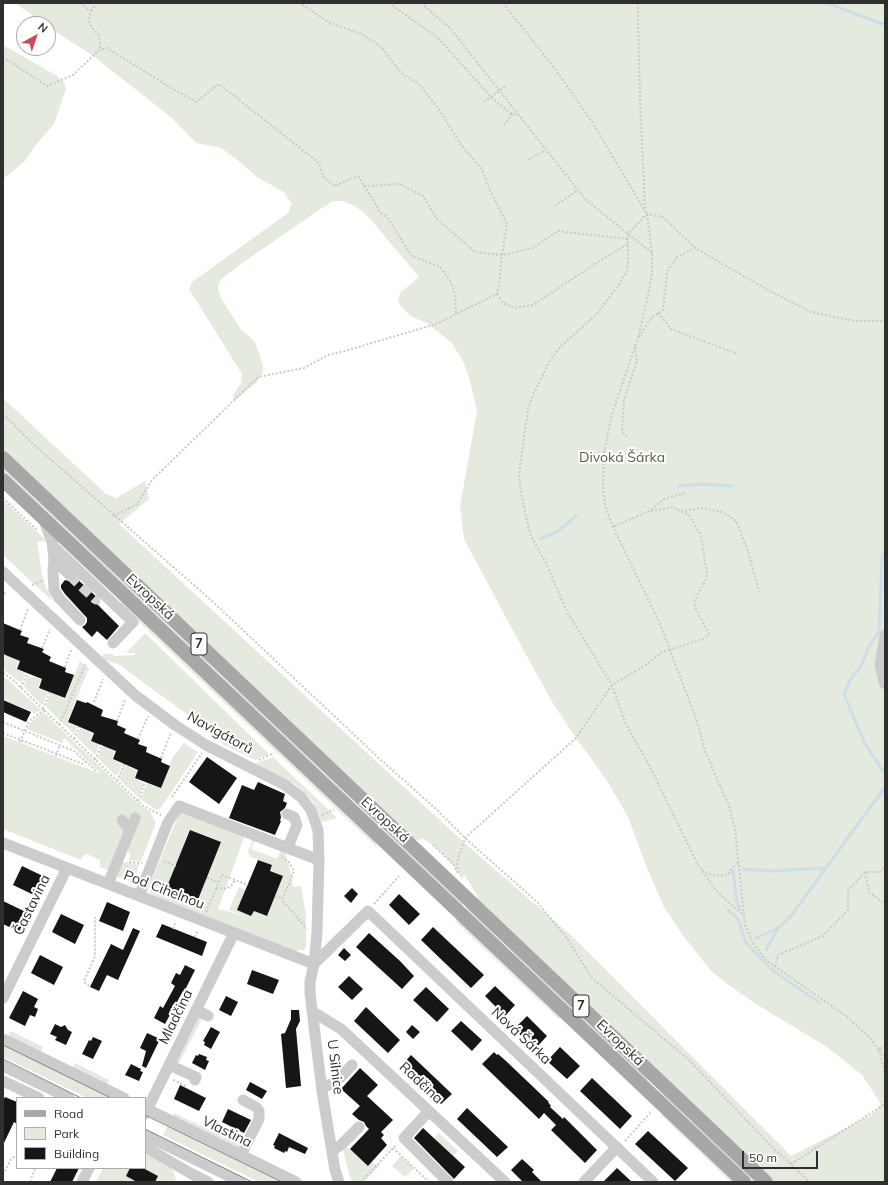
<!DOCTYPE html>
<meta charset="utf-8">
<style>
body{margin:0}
#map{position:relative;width:888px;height:1185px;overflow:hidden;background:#fff;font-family:Mulish,sans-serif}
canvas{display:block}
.frame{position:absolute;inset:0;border:4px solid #2f2f2f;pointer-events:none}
.legend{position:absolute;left:16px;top:1097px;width:130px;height:72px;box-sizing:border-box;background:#fff;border:1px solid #acacac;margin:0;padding:5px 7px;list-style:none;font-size:12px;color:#2f2f2f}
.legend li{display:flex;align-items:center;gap:8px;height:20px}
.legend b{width:20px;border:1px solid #acacac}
.north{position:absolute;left:16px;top:16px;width:40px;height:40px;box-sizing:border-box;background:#fff;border:1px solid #acacac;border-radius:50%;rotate:40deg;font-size:11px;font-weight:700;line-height:16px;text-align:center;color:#2f2f2f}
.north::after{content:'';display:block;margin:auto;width:14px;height:18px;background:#d14554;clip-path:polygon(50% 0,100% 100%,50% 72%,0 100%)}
.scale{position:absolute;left:742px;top:1151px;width:76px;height:18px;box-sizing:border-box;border:2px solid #2f2f2f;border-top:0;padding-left:5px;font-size:12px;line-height:14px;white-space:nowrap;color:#2f2f2f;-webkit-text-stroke:3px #fff;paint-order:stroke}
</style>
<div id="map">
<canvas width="888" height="1185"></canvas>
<div class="frame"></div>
<ul class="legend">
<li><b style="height:5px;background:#a7a7a7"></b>Road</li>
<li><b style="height:11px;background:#e5eade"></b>Park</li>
<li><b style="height:11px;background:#161616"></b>Building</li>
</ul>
<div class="north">N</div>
<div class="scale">50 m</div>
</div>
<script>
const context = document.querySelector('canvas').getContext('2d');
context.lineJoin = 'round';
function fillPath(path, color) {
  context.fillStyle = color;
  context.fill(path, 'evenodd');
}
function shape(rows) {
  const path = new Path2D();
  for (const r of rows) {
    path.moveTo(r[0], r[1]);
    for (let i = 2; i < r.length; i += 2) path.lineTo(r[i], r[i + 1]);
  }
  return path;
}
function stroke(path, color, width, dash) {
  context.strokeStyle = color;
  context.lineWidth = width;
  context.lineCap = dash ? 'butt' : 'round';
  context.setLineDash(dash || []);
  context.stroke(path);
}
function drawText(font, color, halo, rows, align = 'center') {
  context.font = font + ' Mulish,sans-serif';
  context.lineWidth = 4;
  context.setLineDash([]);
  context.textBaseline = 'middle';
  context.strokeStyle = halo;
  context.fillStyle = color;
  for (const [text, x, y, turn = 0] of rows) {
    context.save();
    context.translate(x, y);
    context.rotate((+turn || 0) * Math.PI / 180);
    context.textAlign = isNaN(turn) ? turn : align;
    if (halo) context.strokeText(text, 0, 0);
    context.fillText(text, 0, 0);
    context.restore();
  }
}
fillPath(shape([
 [15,3,885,3,885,1182,775,1182,477,899,478,897,464,874,462,879,453,864,433,845,421,838,419,841,409,836,3,451,3,398,106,494,116,498,145,481,149,499,119,524,469,847,573,937,791,1156,873,1114,881,1104,862,1075,827,1047,756,1004,730,986,711,971,682,934,664,907,647,868,628,817,609,784,590,757,576,738,554,705,525,653,464,539,460,506,477,411,470,381,464,363,452,343,427,323,410,316,400,305,398,299,400,293,419,277,372,221,362,211,353,205,343,201,333,201,325,206,245,261,220,280,218,287,220,296,240,328,255,342,263,365,263,372,257,382,234,401,233,395,241,383,242,374,189,289,192,282,288,213,292,204,284,192,257,177,235,158,221,148,196,143,172,118,92,55,48,27,48,24,44,24,37,19],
 [3,45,57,76,64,82,66,89,54,124,34,147,25,161,3,179],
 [3,467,464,903,461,906,3,472],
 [3,500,46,540,45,541,37,542,43,580,52,600,51,600,3,555],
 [118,602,123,603,374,841,379,849],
 [145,633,269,754,255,760,224,745,213,733,118,664,101,659,104,654,113,654,114,656,135,655,135,653,126,653],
 [6,655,19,661,16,669,25,673,21,683,3,669,3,663],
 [80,661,89,668,67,722,77,727,74,734,47,708,46,705,51,693,65,699],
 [3,676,8,680,41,710,34,714,31,711,3,700],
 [27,676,32,678,33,676,41,680,38,688,48,692,43,704,41,704,25,688,24,686],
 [43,712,142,807,150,812,155,821,155,825,141,861,139,861,129,860,130,855,127,849,128,835,111,871,100,867,100,860,89,855,87,854,84,855,81,860,3,829,3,736,101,774,64,738,62,743,27,729,30,723],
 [80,728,92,733,90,741,99,745,96,754,94,754,77,737],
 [184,743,198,752,160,809,157,810,140,799,147,783,161,788,172,758],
 [103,746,115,751,112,759,122,764,118,774,115,775,99,759,98,757],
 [273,757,337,818,322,822,314,803,307,795,296,785,254,764],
 [124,765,137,770,134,778,144,783,139,795,137,796,119,779],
 [180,812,245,835,218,909,245,916,229,910,239,887,246,890,237,910,251,916,254,911,267,916,283,876,270,871,272,865,251,857,248,852,253,838,285,851,291,873,293,887,301,886,306,915,306,947,304,950,297,950,297,952,154,897,151,894,150,892,150,883],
 [191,830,221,842,197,902,166,889],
 [254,841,280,851,277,859,251,849],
 [122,862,139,864,136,876,132,882,115,876],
 [468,907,648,1079,646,1081,465,910],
 [457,919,561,1018,559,1019,455,921],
 [200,1015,203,1017,178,1065,175,1063],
 [11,1031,43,1047,41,1053,8,1036],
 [4,1044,113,1098,87,1098,3,1057,3,1047],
 [75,1063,109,1080,106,1085,73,1068],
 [659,1090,758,1182,752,1182,658,1093,658,1091],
 [174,1113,243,1146,241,1150,172,1117],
 [662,1114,734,1182,731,1182,661,1115],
 [168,1125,280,1180,279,1182,259,1182,163,1135],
 [439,1133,458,1151,453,1156,434,1138],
 [342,1145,379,1166,364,1182,352,1182,352,1181,349,1174],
 [145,1153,171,1166,177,1182,155,1182,158,1176,143,1168,145,1168],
 [401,1156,414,1168,405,1177,392,1166],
 [103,1168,130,1168,126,1176,137,1182,96,1182]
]), '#e5eade');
stroke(shape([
 [827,3,885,25],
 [679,486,701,484,732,486],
 [540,539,557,532,576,516],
 [885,552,882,557,879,632,869,646,861,666,850,680,844,694,865,744,885,774],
 [743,869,769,871,826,868],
 [733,871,737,903,740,909],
 [728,910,738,919,746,943,772,970,820,1003],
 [756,938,778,928],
 [766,950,778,928,791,916,885,787]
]), '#ccdee8', 3);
fillPath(shape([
 [76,578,100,600,96,603,119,626,107,640,97,631,92,637,82,627,85,625,87,622,87,618,65,594,61,588,61,585,65,580,72,582],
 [3,623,22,631,20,635,29,638,27,643,44,649,42,652,51,657,49,661,66,668,65,672,74,675,65,698,39,688,42,679,17,669,20,661,3,654],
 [3,700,31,712,26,722,3,712],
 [77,700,86,703,87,702,103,710,101,716,118,721,117,725,126,729,124,733,140,740,138,744,147,747,146,752,162,759,161,762,170,766,161,788,135,778,138,770,113,759,116,751,91,741,94,733,68,722],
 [207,757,237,778,219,804,189,782],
 [258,782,285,794,283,801,287,803,285,808,280,812,281,817,280,821,281,821,275,835,229,818,242,785,254,790],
 [190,830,221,842,197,902,166,889],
 [258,860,272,865,270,871,283,876,267,916,254,911,251,916,237,910],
 [22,866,45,877,36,896,13,885],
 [352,888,358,894,351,903,344,896],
 [399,894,420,914,409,925,389,905],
 [3,901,28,913,19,932,3,924],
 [107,902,130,912,123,931,99,921],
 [61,914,84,925,75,944,52,932],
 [162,924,207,942,202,956,156,937],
 [433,927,484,975,471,988,421,940],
 [133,928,140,931,118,980,107,975,99,991,90,987,111,944,123,950],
 [369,933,400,961,414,976,402,989,356,947],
 [344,948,351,955,345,961,338,955],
 [40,955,63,967,54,985,31,973],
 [185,965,195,970,184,992,183,991,165,1024,154,1018,160,1006,163,1008,175,986,171,983,176,973,180,975],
 [252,970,279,980,273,994,247,984],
 [349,976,363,989,352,1000,338,987],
 [495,986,515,1005,505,1016,485,996],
 [426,987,449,1009,437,1022,413,1000],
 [23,991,38,999,34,1007,38,1009,35,1017,30,1015,25,1026,9,1018],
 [226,996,238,1002,231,1016,219,1010],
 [366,1007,400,1040,388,1053,354,1021],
 [291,1010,299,1010,300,1021,296,1029,301,1086,286,1088,281,1034,285,1033,291,1019],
 [527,1016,547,1036,535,1049,514,1029],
 [461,1021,482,1040,472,1051,451,1031],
 [55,1024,61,1027,65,1025,68,1030,72,1032,66,1045,55,1040,57,1037,50,1034],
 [412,1025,420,1032,413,1039,406,1032],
 [211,1027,220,1032,211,1049,204,1045,205,1042,203,1041],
 [147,1033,160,1039,146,1068,142,1066,146,1051,140,1048],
 [93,1037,102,1041,93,1059,82,1054,89,1040,91,1041],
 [560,1047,580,1066,567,1079,547,1061],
 [494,1052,497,1055,498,1054,506,1061,549,1102,548,1102,551,1106,550,1107,563,1119,564,1117,597,1150,585,1163,551,1130,556,1125,544,1113,539,1119,482,1064],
 [199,1054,207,1057,206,1060,209,1061,205,1070,192,1063,196,1055,198,1056],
 [411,1055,452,1094,441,1104,401,1066],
 [131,1064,141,1069,140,1071,143,1072,139,1081,125,1075],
 [360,1068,378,1085,367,1096,393,1120,381,1132,384,1135,381,1138,387,1145,368,1166,350,1149,369,1129,366,1126,364,1122,359,1120,352,1114,360,1106,341,1089],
 [592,1078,632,1116,620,1129,580,1091],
 [250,1082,267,1091,262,1099,246,1090],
 [180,1085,206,1098,199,1111,174,1099],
 [5,1097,17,1102,17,1124,14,1122,3,1145,3,1101],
 [467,1108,508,1147,497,1157,457,1119],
 [228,1109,251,1120,244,1133,222,1122],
 [423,1128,465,1167,454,1179,414,1138],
 [648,1131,688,1168,675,1181,635,1144],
 [279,1133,308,1148,305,1154,289,1147,287,1152,285,1151,284,1153,274,1148,275,1146,273,1145],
 [522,1159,534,1170,532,1172,542,1182,523,1182,511,1170],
 [57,1168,79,1168,72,1182,50,1182],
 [130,1168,143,1168,158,1176,155,1182,137,1182,126,1176],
 [617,1168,632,1182,603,1182]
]), '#161616');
stroke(shape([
 [70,575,96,599,100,599]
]), '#d5d5d5', 11, [11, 5.5]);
stroke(shape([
 [80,3,91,11,89,18,90,25,99,36,100,45,99,50],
 [389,3,438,38,493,99,510,113,518,115],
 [421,3,450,28,586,200,652,253],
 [503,3,555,69,592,122,647,214,652,253,652,274,648,295,638,338,612,414,604,452,603,490,606,508,613,527,660,624,697,721,705,751,729,806,735,829,745,925,753,943,766,960,846,1016,870,1038,885,1057],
 [638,3,638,20,640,97,645,209],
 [91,11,97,3],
 [3,57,47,86,73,75,99,50,107,48,173,89,196,102,219,84,319,163,324,178,335,186,352,178,359,177,364,186,400,184,423,196,437,219,475,252,502,255,533,248,558,231,628,239],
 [484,102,506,86],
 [504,125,513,113],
 [528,160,546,150],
 [364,186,374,201,380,212,387,217,412,256,440,267,451,282,455,296,456,314],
 [555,206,578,190],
 [695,248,663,217,647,214,628,234,628,262,627,271,618,286,596,315,561,346,549,362,534,393,528,409,519,474,521,493,530,534,547,565,566,610,612,685,625,722,653,773,698,865,715,889,730,904,744,915],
 [497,294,503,303,515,308,533,305,598,262,628,244],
 [658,313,671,329,738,354],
 [639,337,652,317,663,310,667,272,677,257,695,248,766,289,811,312,855,321,885,321],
 [3,414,32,443,212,601,381,760,436,809,465,838,537,902,566,937,592,978,690,1061,770,1145,810,1182],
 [627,436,622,431,624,400,637,361,635,346],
 [3,498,37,530],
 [681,511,703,508,722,512,736,521,748,551,759,592],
 [648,512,664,499,685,493],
 [114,516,137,504,152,480,258,377,304,368,328,355,345,351,436,324,497,294,499,285,502,255,507,224,487,184,482,169,461,145,440,111,419,84,401,73,381,47,362,34,330,23,300,3],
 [32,585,44,580],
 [3,598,6,590],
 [20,630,28,609],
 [42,648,50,629],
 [3,659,5,655],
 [65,667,71,650],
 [3,673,13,680,143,806,161,815],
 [21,688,27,673],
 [94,702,103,679],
 [43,709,50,692],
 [117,721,125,700],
 [3,722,74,751,96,771],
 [59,725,86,663],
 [3,733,83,764],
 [74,739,79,727],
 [138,739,148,716],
 [20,742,29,721,44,710],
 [56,756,60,745],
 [161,758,171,733],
 [95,760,102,745],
 [259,760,274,753],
 [117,781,124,764],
 [172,797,202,753],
 [138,801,145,782],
 [322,815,334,810],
 [433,845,453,864,457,872],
 [282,857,283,859,289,862,294,871,282,900,307,929],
 [164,861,176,866],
 [129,862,142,863],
 [702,870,712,875,723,876,729,873,738,861],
 [865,872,869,892,885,904],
 [458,873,457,862,465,838,576,738,612,685,646,665,662,652,703,639,709,634,695,607,694,602,706,579,707,573,701,536,689,515,672,507,647,512,613,527],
 [207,878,219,882],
 [216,888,226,889,232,885,235,880],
 [275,896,283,899],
 [374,904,399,876],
 [206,912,222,875,248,885],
 [173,929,176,921],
 [195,937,198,930],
 [775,967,778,955,823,936,848,910,848,891,865,872,880,872,885,866],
 [89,986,85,983,84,981,95,956,95,917],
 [885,1045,879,1050,885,1074],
 [173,1080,186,1086],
 [625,1141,651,1112],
 [393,1148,429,1182],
 [791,1164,882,1106,885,1101],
 [3,1175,11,1159,17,1155],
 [30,1182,35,1168],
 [361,1182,397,1144]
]), '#c9c9c9', 2, [2, 2]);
stroke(shape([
 [44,520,52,542,54,560,70,575],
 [53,546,133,622,113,643],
 [54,560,53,571,54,590,59,598,80,620],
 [3,572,135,695,175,725,206,745,285,785,301,797,311,810,318,830,319,860,317,932,314,964,310,982,310,993,322,1091,335,1170,339,1182],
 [885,635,880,665,884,682,885,684],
 [287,814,294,817,297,825,288,847],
 [122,820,130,831],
 [3,843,314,964],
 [108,884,135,818],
 [139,896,168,822,179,806,319,860],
 [314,964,368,911,653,1182],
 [3,998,67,868],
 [196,1010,208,1016],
 [313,1012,341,1029,505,1182],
 [3,1039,124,1098],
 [169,1065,196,1077,195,1080],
 [3,1066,69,1098],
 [3,1081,39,1098],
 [322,1088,331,1084,340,1078,352,1065],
 [145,1108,296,1182],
 [429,1111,404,1138,448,1182],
 [145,1114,234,933],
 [145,1135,241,1182],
 [145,1147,192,1174,208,1182],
 [332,1151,341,1145,359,1127],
 [241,1155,259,1119,259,1111,256,1107,243,1100],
 [82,1182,89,1168],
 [584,1182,617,1147]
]), '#ccc', 11);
stroke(shape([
 [3,458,766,1182],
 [3,480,744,1182]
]), '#a7a7a7', 14);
stroke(shape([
 [3,1045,111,1098],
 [3,1059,81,1098],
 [145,1115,282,1182],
 [145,1129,252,1182]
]), '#848484', 1);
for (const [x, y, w] of [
 [199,644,16],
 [581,1006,16]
]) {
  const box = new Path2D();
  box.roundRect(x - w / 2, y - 11, w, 22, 3);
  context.fillStyle = '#fff';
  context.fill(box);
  stroke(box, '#2f2f2f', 1);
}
drawText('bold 13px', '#2f2f2f', null, [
 ["7",199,644],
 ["7",581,1006]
]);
drawText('14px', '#536541', '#fff', [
 ["Divoká Šárka",622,458]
]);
drawText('14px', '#2f2f2f', '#fff', [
 ["Evropská",150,597,43],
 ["Navigátorů",220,733,29],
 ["Evropská",385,820,43],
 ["Pod Cihelnou",164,890,21],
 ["Častavina",32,905,-64],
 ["Mladčina",176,1017,-64],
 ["Nová Šárka",521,1036,43],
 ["Evropská",620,1043,44],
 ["U Silnice",335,1067,83],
 ["Radčina",421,1083,43],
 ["Vlastina",227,1132,26]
]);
</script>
